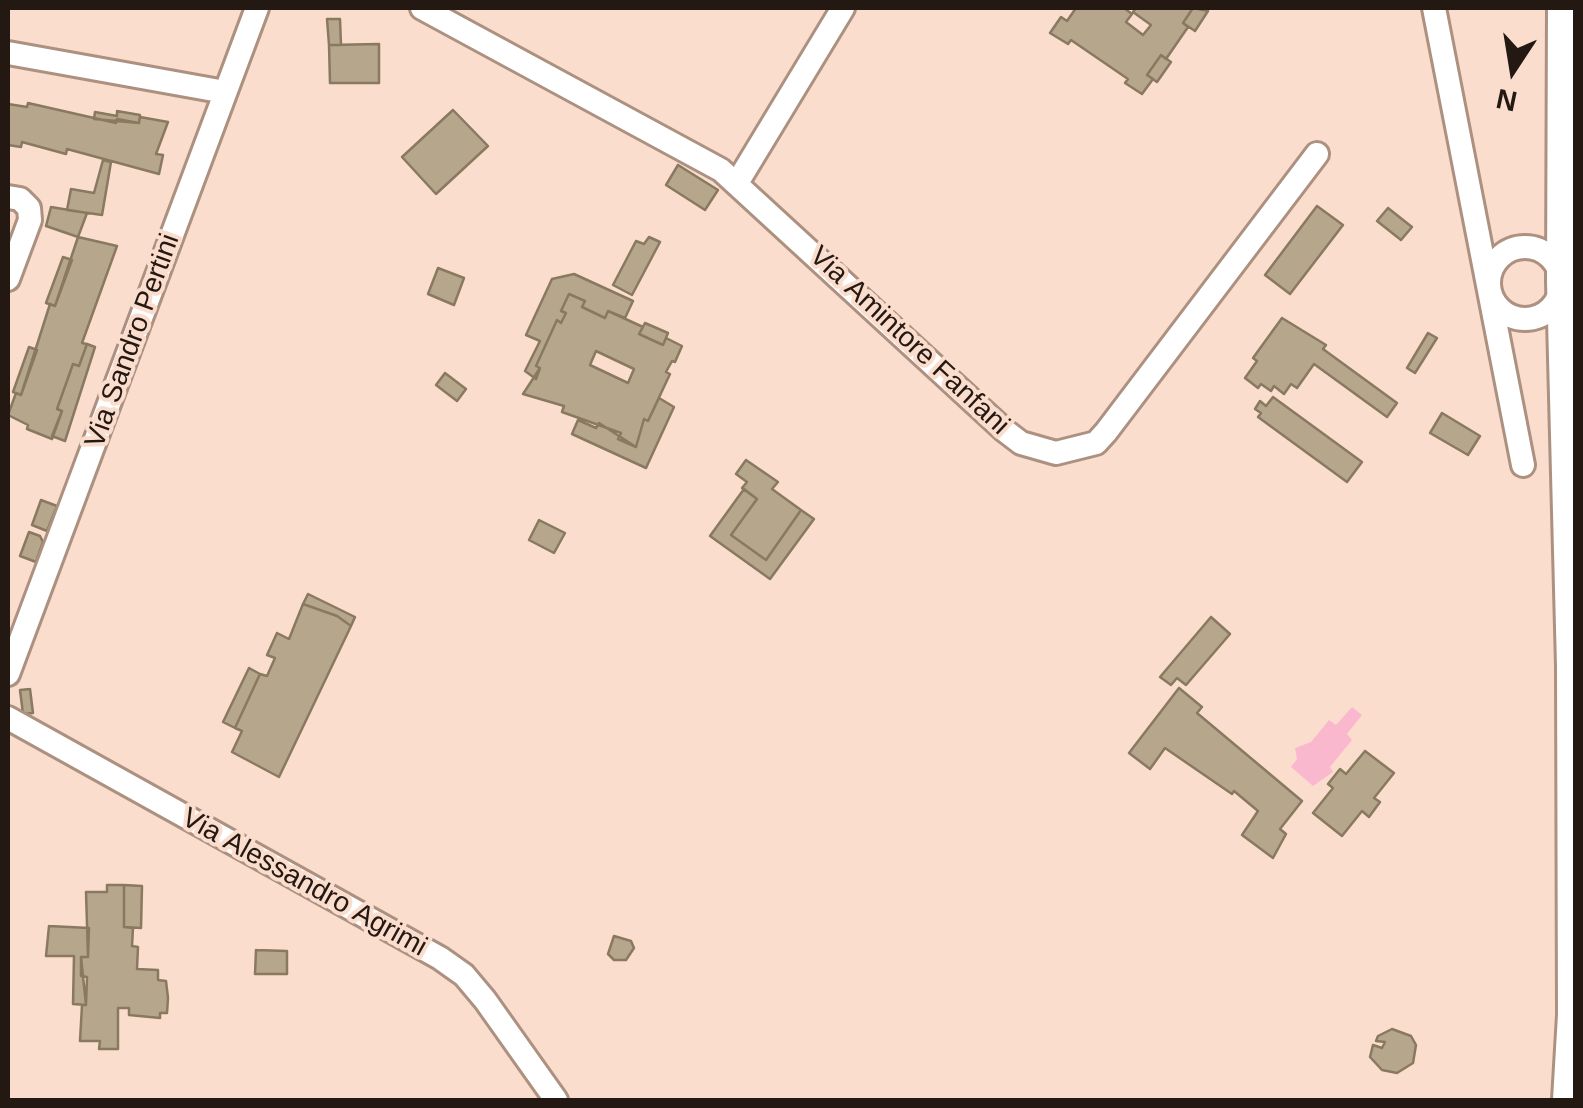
<!DOCTYPE html>
<style>
body{margin:0}
#map{position:relative;width:1583px;height:1108px;overflow:hidden;background:#fbddcd;font-family:Arial,sans-serif}
canvas{display:block}
.frame{position:absolute;inset:0;border:10px solid #231812;pointer-events:none}
.north{position:absolute;left:1463px;top:20px;width:100px;height:100px;-webkit-text-stroke:8px #fbddcd;paint-order:stroke;rotate:192deg;font-size:28px;font-weight:700;line-height:40px;text-align:center;color:#231812}
.north::after{content:'';display:block;margin:auto;width:35px;height:45px;background:#231812;clip-path:polygon(50% 0,100% 100%,50% 72%,0 100%)}
</style>
<div id="map">
<canvas width="1583" height="1108"></canvas>
<div class="frame"></div>
<div class="north">N</div>
</div>
<script>
const context = document.querySelector('canvas').getContext('2d');
context.lineJoin = 'round';
function fillPath(path, color) {
  context.fillStyle = color;
  context.fill(path, 'evenodd');
}
function shape(rows) {
  const path = new Path2D();
  for (const r of rows) {
    if (r.length === 3) {
      path.moveTo(r[0] + r[2], r[1]);
      path.arc(r[0], r[1], r[2], 0, 2 * Math.PI);
      continue;
    }
    path.moveTo(r[0], r[1]);
    for (let i = 2; i < r.length; i += 2) path.lineTo(r[i], r[i + 1]);
  }
  return path;
}
function stroke(path, color, width, dash) {
  context.strokeStyle = color;
  context.lineWidth = width;
  context.lineCap = dash ? 'butt' : 'round';
  context.setLineDash(dash || []);
  context.stroke(path);
}
function drawText(font, color, halo, rows, align = 'center') {
  context.font = font + ' Arial,sans-serif';
  context.lineWidth = 8;
  context.setLineDash([]);
  context.textBaseline = 'middle';
  context.strokeStyle = halo;
  context.fillStyle = color;
  for (const [text, x, y, turn = 0] of rows) {
    context.save();
    context.translate(x, y);
    context.rotate((+turn || 0) * Math.PI / 180);
    context.textAlign = isNaN(turn) ? turn : align;
    if (halo) context.strokeText(text, 0, 0);
    context.fillText(text, 0, 0);
    context.restore();
  }
}
fillPath(shape([
 [1352,707,1362,715,1347,734,1352,740,1330,767,1333,772,1313,786,1291,767,1297,759,1295,748,1311,742,1329,720,1336,725]
]), '#fab8cf');
const building = shape([
 [1076,8,1124,8,1132,14,1126,22,1143,35,1151,25,1133,12,1136,8,1193,8,1183,23,1188,27,1166,59,1161,55,1147,75,1153,79,1142,94,1125,83,1128,79,1071,40,1068,44,1050,33,1061,17,1067,21,1076,8],
 [1193,8,1208,11,1195,31,1183,23,1193,8],
 [327,19,340,19,341,45,329,45,327,19],
 [379,44,379,83,330,83,329,45,379,44],
 [1161,55,1171,62,1157,82,1147,75,1161,55],
 [28,103,116,123,117,119,139,123,140,117,168,122,156,154,163,155,159,174,67,149,66,154,22,142,21,147,8,145,8,104,27,107,28,103],
 [453,110,488,146,436,194,402,157,453,110],
 [117,111,140,115,139,123,94,119,95,112,117,116,117,111],
 [103,160,111,162,102,215,67,210,71,189,94,193,103,160],
 [678,165,718,190,705,210,666,185,678,165],
 [1317,206,1343,225,1290,294,1265,275,1317,206],
 [51,207,87,213,78,237,46,226,51,207],
 [1388,208,1412,227,1401,240,1377,221,1388,208],
 [78,237,117,246,82,343,87,344,79,366,73,364,57,409,62,411,52,439,27,429,28,425,8,415,16,393,21,395,50,304,55,306,78,237],
 [649,237,660,242,632,295,613,285,636,241,644,244,649,237],
 [63,257,72,260,55,306,46,303,63,257],
 [438,268,464,278,454,305,428,294,438,268],
 [574,274,633,301,625,318,608,311,605,318,582,307,585,301,569,294,561,311,566,313,561,323,557,320,536,366,540,368,536,379,525,371,540,341,526,335,552,279,574,274],
 [569,294,585,301,582,307,605,318,608,311,643,327,639,334,663,345,666,338,682,346,675,362,672,361,666,372,670,374,648,421,644,419,636,447,618,439,621,433,562,412,564,406,523,394,540,368,536,366,557,320,561,323,566,313,561,311,569,294],
 [596,351,634,369,628,383,590,365,596,351],
 [1282,318,1326,345,1323,349,1397,403,1387,417,1314,364,1297,388,1291,384,1284,394,1274,386,1271,391,1261,384,1258,388,1245,378,1257,361,1253,358,1282,318],
 [645,323,668,333,663,345,639,334,645,323],
 [1428,333,1437,338,1415,373,1407,368,1428,333],
 [87,344,95,347,65,441,52,436,62,411,57,409,73,364,79,366,87,344],
 [29,347,37,350,21,395,13,392,29,347],
 [445,373,466,389,457,401,436,385,445,373],
 [1273,397,1362,462,1347,482,1258,417,1261,413,1255,409,1260,401,1266,406,1273,397],
 [659,398,674,407,646,468,572,434,578,420,596,428,599,423,636,447,644,419,648,421,659,398],
 [1442,413,1480,436,1468,455,1430,433,1442,413],
 [746,460,778,482,772,489,801,510,766,560,731,535,757,499,742,488,747,482,736,474,746,460],
 [744,489,757,499,731,535,766,560,801,510,814,519,770,579,710,536,744,489],
 [41,500,57,506,47,531,32,525,41,500],
 [539,520,565,533,554,553,529,540,539,520],
 [29,532,40,536,43,542,36,562,20,556,29,532],
 [308,594,355,617,351,626,337,616,303,604,308,594],
 [303,604,337,616,351,626,279,777,232,752,242,731,235,728,260,674,267,676,275,658,267,655,277,633,289,639,303,604],
 [1211,617,1230,634,1186,685,1177,678,1171,685,1160,677,1211,617],
 [249,668,260,674,235,728,223,722,249,668],
 [1179,688,1202,707,1197,713,1302,801,1280,829,1286,834,1273,858,1242,835,1258,811,1234,791,1232,794,1165,748,1150,769,1129,753,1179,688],
 [30,689,33,713,23,714,20,690,30,689],
 [1365,751,1394,773,1374,798,1380,802,1369,817,1362,811,1342,836,1313,813,1333,788,1328,784,1340,769,1346,774,1365,751],
 [107,885,124,885,124,927,133,928,132,946,138,947,137,969,158,970,158,980,166,981,168,998,167,1013,160,1013,160,1018,129,1015,129,1008,118,1008,118,1049,99,1049,100,1041,80,1041,82,1005,86,1005,87,977,81,976,81,957,88,957,86,892,107,892,107,885],
 [124,885,142,886,141,928,124,927,124,885],
 [49,926,89,928,88,957,81,957,86,1005,73,1004,74,956,46,956,49,926],
 [614,936,631,941,634,948,626,960,614,960,608,954,614,936],
 [256,950,287,951,287,974,255,974,256,950],
 [1392,1029,1411,1036,1416,1045,1413,1063,1397,1073,1382,1070,1370,1057,1373,1045,1382,1048,1385,1042,1376,1041,1378,1036,1392,1029]
]);
fillPath(building, '#b6a68c');
stroke(building, '#897961', 2.5);
const street = shape([
 [422,8,721,170,1004,430,1021,443,1056,453,1096,443,1106,432,1317,154],
 [1434,8,1523,465],
 [8,53,225,92],
 [737,183,843,8],
 [8,197,20,199,29,208,30,220,8,279],
 [1525,283,36],
 [8,674,257,8],
 [8,718,440,958,464,975,485,1000,556,1100]
]);
const secondary = shape([
 [1564,8,1563,281,1573,666,1574,1015,1569,1100]
]);
stroke(street, '#ac9181', 28);
stroke(secondary, '#ac9181', 38);
stroke(street, '#fff', 22);
stroke(secondary, '#fff', 32);
drawText('28px', '#231812', '#fbddcd', [
 ["Via Sandro Pertini",133,341,-70],
 ["Via Amintore Fanfani",909,341,43],
 ["Via Alessandro Agrimi",304,883,29]
]);
</script>
